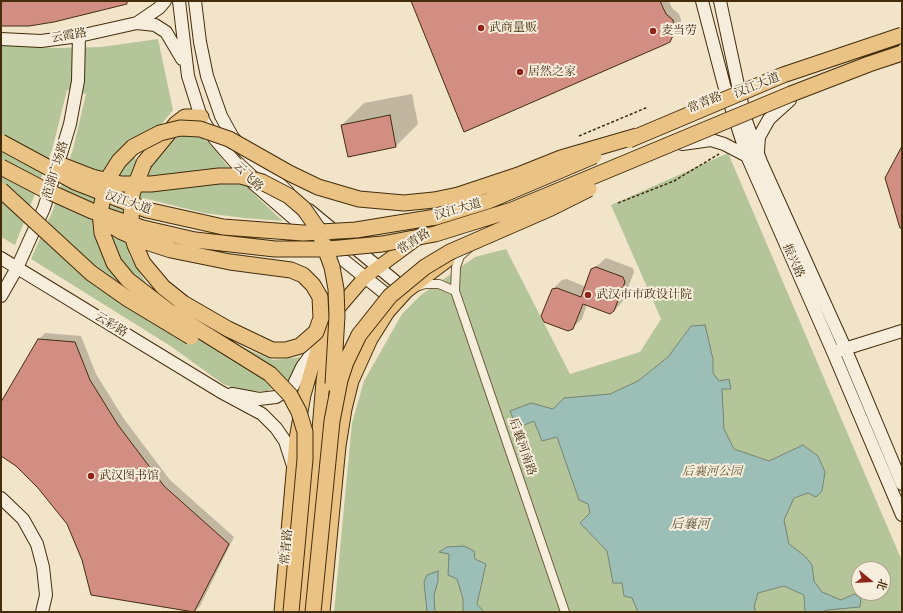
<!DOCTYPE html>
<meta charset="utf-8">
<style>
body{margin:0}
#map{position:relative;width:903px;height:613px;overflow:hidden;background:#f2e4c9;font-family:"IM FELL French Canon","Noto Serif SC",serif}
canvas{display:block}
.frame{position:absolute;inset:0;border:2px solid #432d0b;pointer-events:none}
.north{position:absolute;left:851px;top:561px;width:40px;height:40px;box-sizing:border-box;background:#f7eddc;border:1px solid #afa088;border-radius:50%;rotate:108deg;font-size:11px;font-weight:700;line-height:16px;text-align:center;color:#432d0b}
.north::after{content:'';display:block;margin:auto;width:14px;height:18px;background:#8f2418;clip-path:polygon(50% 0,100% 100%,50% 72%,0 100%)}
</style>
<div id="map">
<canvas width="903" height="613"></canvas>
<div class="frame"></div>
<div class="north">北</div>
</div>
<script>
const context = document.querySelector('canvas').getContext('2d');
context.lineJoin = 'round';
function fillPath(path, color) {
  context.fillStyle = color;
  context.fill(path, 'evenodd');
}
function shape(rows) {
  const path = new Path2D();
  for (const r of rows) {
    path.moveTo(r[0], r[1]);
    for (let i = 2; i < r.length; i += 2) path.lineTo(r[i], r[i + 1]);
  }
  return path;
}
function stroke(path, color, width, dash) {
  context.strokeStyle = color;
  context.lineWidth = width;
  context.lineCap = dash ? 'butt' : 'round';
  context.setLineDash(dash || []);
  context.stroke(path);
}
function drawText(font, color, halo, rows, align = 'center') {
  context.font = font + ' "IM FELL French Canon","Noto Serif SC",serif';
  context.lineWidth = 4;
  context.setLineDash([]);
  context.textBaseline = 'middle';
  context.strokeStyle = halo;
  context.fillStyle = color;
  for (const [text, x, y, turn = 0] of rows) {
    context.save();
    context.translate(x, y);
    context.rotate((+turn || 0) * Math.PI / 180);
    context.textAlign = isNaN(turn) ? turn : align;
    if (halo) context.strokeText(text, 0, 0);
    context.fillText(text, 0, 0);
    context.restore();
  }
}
fillPath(shape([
 [158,39,173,110,134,158,151,168,169,142,181,135,201,137,213,146,225,163,257,197,283,221,244,218,204,213,143,198,129,241,129,255,149,288,167,301,237,345,273,360,303,357,290,379,268,391,242,391,223,384,169,345,31,259,53,210,73,149,86,94,67,90,52,150,15,245,1,237,1,45,55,48,101,47],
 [728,153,902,561,902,612,334,612,352,423,364,381,402,314,421,295,475,257,506,249,570,374,640,352,661,319,611,205],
 [859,569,883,569,883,593,859,593]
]), '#b5c59a');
const water = shape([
 [705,325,713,359,713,373,719,381,729,379,731,389,722,389,724,429,734,449,769,461,803,445,818,456,825,472,822,491,816,497,808,493,794,498,784,520,789,544,806,557,812,565,814,581,822,592,841,600,854,594,861,598,860,607,827,610,822,612,805,612,804,595,784,586,758,593,754,607,756,612,638,612,632,598,624,596,622,583,613,583,607,551,580,523,590,513,588,504,579,500,557,437,542,441,534,421,517,428,510,411,531,403,553,409,564,398,610,394,638,381,668,357,691,326,705,325],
 [464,546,474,551,475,559,486,564,477,604,484,612,463,612,463,599,457,579,448,575,449,554,439,552,447,547,464,546],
 [438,571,438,581,434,595,435,612,427,612,424,582,427,575,438,571]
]);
fillPath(water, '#9bbeb7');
stroke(water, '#788472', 1);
fillPath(shape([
 [412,1,669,1,672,8,679,14,681,19,680,29,670,41],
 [412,94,418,124,396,146,342,125,364,103],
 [606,258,633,268,634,272,623,301,614,311,587,304,582,319,572,328,552,290,562,280,567,279,586,287,592,270],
 [45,333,81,336,96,374,124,419,170,480,234,537,200,606,194,612,91,594,83,559,68,524,39,487,17,465,1,454,1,404,39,339]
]), '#0003');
const building = shape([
 [1,1,127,1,127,4,54,22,29,26,1,26,1,1],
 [411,1,660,1,666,14,673,20,675,31,670,42,666,44,464,132,411,1],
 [390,115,396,147,348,157,341,125,390,115],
 [902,146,902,228,900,228,885,178,902,146],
 [596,267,623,277,625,282,614,311,610,314,583,304,573,329,568,331,544,322,541,316,552,289,557,288,581,297,591,269,596,267],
 [38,339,75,342,90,380,118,425,164,486,229,544,194,612,91,595,82,560,67,524,38,488,16,466,1,456,1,402,38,339]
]);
fillPath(building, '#d38e84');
stroke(building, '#432d0b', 1);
const street = shape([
 [468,249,460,256,456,267,455,291,565,612],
 [416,287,425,284,439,284,455,291]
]);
const secondary = shape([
 [165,1,159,8,137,23,155,25,166,32,182,59],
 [179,1,188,76,201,117,214,138,253,183,322,243,396,302],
 [195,1,200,42,207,76,221,116,232,136,244,151,288,192],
 [702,1,724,85,747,156,833,352,902,515],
 [720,1,745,118,761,162,845,348,902,484],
 [1,39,41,41,79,36,137,23],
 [682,144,711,140,724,144,747,156],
 [758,151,759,137,769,119,790,100],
 [309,210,407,291],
 [1,258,221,392,262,414,276,428,285,441,292,463],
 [1,296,17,268,44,208,61,154,70,124,78,81,79,36],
 [838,351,902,331],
 [232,394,259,399,276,397,293,386,302,367,317,346],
 [1,498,23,519,37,544,43,567,46,595,42,612]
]);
const primary = shape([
 [281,612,296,439,304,395,319,343,335,312,365,277,422,235,461,214],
 [304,612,323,381,330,335],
 [323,612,339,446,345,409,352,381,371,339,388,312,407,291,448,260]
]);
const highway = shape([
 [144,163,176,124,185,117,201,117]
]);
stroke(street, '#6f5b3a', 10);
stroke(secondary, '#432d0b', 14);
stroke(primary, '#432d0b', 15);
stroke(highway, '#432d0b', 17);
stroke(shape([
 [579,136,648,107],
 [618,203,674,181,719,154]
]), '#432d0b', 1.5, [3, 2]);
stroke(street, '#f7eddc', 8);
stroke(secondary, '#f7eddc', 12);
stroke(primary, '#e9c284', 13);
stroke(highway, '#e9c284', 15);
const highwayBridge = shape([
 [629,140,783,75,902,35],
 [1,142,75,182,147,210,223,227,303,233,356,230,436,217,488,201,594,156],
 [56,163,92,177,121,184,151,184,219,176,241,176,262,182,289,196,304,209,318,229,332,267,336,289,337,316,333,384],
 [1,167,43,189,92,211,143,228,195,240,275,249,329,249,382,244,435,234,512,210,791,94,869,64,902,53],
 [1,190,91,273,128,299,191,337],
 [107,223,122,232,140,240,171,250,230,262,291,270,303,275,313,285,320,297,321,318,316,332,300,346,286,350,272,350,228,329,183,303,163,287,143,263,135,245,132,235,131,224,132,194,144,163],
 [291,612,305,459,305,432,299,412,290,395,270,374,167,310,128,280,114,263,102,233,100,212,107,180,119,161,133,147,160,133,180,128,200,129,229,139,289,173,318,187,359,199,404,203,434,200,458,195,521,174,561,158,637,136],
 [313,612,332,421,340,380,346,362,359,335,390,296,425,267,450,252,551,208,589,189]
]);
stroke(highwayBridge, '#432d0b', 17, []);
stroke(highwayBridge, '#e9c284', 15);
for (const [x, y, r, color] of [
 [481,28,4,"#8f2418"],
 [653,31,4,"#8f2418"],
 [520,72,4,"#8f2418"],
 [588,295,4,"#8f2418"],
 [91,476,4,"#8f2418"]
]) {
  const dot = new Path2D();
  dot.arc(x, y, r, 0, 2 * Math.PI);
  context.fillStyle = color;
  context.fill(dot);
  stroke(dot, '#f7eddc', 1.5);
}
drawText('12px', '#432d0b', '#f7eddc', [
 ["武商量贩",489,28],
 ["麦当劳",661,31],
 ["居然之家",528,72],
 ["武汉市市政设计院",596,295],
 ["武汉图书馆",99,476]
], 'left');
drawText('12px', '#432d0b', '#f7eddc', [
 ["云霞路",69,36,-10],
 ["汉江大道",757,86,-22],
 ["常青路",705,103,-23],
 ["范湖广场路",56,170,-73],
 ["云飞路",248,177,45],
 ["汉江大道",128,203,19],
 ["汉江大道",458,210,-16],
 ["常青路",414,242,-33],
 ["振兴路",793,261,66],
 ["云彩路",111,325,31],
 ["后襄河南路",522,447,71],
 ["常青路",287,547,-85]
]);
drawText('italic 12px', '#60532f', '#f7eddc', [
 ["后襄河公园",712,472]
]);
drawText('italic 13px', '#595136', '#f7eddc', [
 ["后襄河",690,525]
]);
</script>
